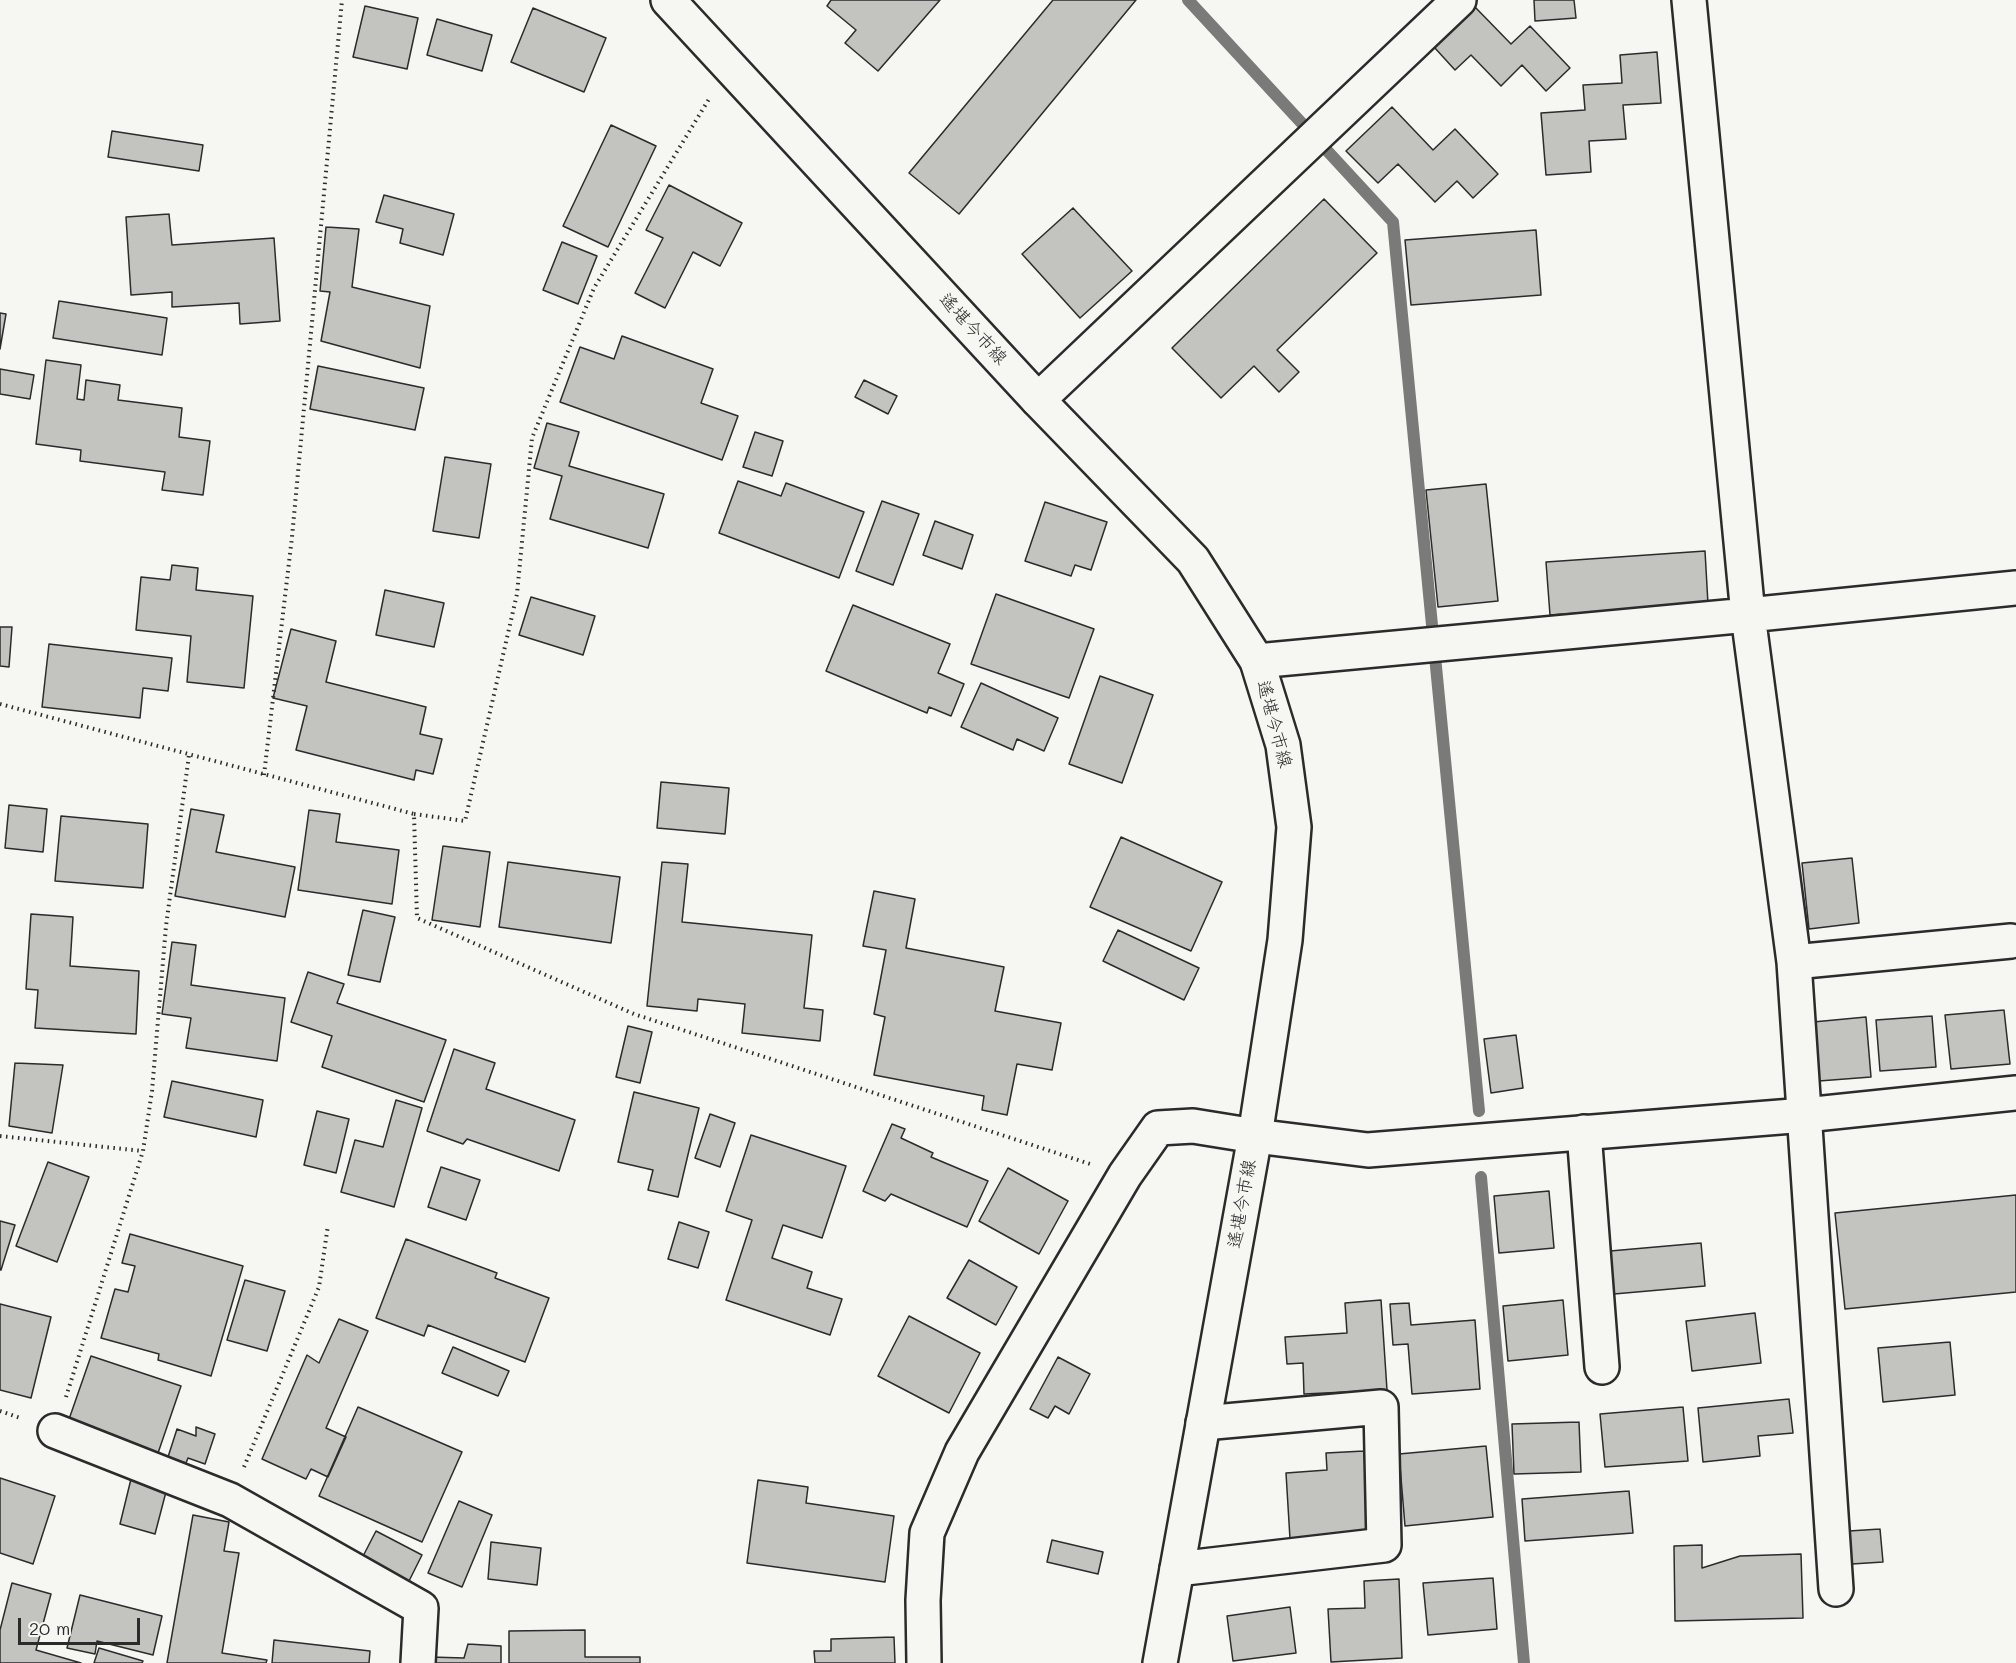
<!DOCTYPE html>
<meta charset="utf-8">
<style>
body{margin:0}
#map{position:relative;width:2016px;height:1663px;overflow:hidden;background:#f6f6f2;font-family:Mali,sans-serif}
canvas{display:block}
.scale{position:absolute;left:18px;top:1618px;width:122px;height:27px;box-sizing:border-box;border:3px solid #2b2b2b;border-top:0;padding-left:8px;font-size:18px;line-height:21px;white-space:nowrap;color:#2b2b2b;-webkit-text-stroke:4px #f6f6f2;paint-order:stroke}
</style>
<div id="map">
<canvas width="2016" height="1663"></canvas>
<div class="scale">20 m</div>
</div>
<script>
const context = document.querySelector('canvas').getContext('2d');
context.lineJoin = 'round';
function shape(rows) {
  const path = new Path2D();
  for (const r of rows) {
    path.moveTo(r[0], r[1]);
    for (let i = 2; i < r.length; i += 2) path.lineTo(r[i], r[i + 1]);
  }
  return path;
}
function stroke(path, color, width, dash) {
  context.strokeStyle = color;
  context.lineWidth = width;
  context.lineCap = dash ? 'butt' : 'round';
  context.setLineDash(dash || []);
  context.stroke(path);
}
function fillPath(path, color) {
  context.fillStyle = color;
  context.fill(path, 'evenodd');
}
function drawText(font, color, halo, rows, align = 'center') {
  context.font = font + ' Mali,"Klee One",sans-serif';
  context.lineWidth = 4.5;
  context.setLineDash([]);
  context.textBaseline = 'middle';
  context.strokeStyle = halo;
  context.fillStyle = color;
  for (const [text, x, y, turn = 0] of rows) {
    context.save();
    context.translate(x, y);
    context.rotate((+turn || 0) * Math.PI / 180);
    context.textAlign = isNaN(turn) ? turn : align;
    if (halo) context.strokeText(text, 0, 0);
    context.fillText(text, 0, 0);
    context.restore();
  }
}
stroke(shape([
 [1188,0,1393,222,1479,1111],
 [1481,1177,1524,1663]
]), '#7a7a78', 12);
const building = shape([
 [831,0,940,0,878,71,845,43,856,30,827,6,831,0],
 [1053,0,1136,0,959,214,909,173,1053,0],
 [1534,0,1574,0,1576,18,1535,21,1534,0],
 [365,6,418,18,407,69,353,57,365,6],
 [1475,7,1511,44,1530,26,1570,68,1546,91,1522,65,1501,86,1471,55,1455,70,1434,47,1475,7],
 [533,8,606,38,584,92,511,62,533,8],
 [437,19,492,35,482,71,427,55,437,19],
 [1657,52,1661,103,1623,105,1626,139,1589,141,1591,172,1546,175,1541,113,1585,110,1583,85,1622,83,1620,55,1657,52],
 [1392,107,1433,150,1455,129,1498,174,1473,198,1457,181,1435,202,1398,164,1378,183,1346,151,1392,107],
 [611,125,656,146,608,247,563,226,611,125],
 [112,131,203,145,199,171,108,157,112,131],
 [669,185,742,223,720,266,693,252,665,308,635,293,663,238,646,230,669,185],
 [384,195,454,214,443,255,400,243,403,229,376,222,384,195],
 [1324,199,1377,253,1277,350,1299,372,1279,392,1254,366,1221,398,1172,348,1324,199],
 [1073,208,1132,271,1080,318,1022,254,1073,208],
 [169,214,172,245,274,238,280,321,240,324,239,303,172,307,172,292,131,295,126,217,169,214],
 [326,227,359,229,352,287,430,306,420,368,321,341,330,292,320,291,326,227],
 [1536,230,1541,295,1411,305,1405,240,1536,230],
 [562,242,597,256,578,304,543,290,562,242],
 [59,301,167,318,162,355,53,338,59,301],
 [0,313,6,314,0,349,0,313],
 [622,336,713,369,701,403,738,416,722,460,560,402,580,347,614,359,622,336],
 [46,360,81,365,77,399,84,400,86,380,120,385,118,400,182,408,179,437,210,441,203,495,162,490,165,472,80,461,81,450,36,444,46,360],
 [318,366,424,388,415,430,310,409,318,366],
 [0,369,34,375,30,399,0,394,0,369],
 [864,380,897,396,888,414,855,397,864,380],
 [547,423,579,432,569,466,664,494,648,548,550,519,562,476,534,468,547,423],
 [755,432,783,441,772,476,743,467,755,432],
 [445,457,491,464,479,538,433,531,445,457],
 [738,481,781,496,786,483,864,512,839,578,719,533,738,481],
 [1486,484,1498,601,1438,607,1426,490,1486,484],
 [882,501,919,514,893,585,856,571,882,501],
 [1045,502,1107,522,1091,570,1075,565,1071,576,1025,561,1045,502],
 [935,521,973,535,962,569,923,555,935,521],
 [1705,551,1708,604,1550,615,1546,562,1705,551],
 [172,565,198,568,196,590,253,596,244,688,187,682,191,636,136,630,141,577,170,580,172,565],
 [385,590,444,603,434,647,376,635,385,590],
 [996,594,1094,629,1069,698,971,664,996,594],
 [531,597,595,616,583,655,519,635,531,597],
 [853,605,950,644,938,673,964,684,951,716,929,707,927,713,826,671,853,605],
 [0,627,12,627,9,667,0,666,0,627],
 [291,629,336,641,326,682,426,707,420,734,442,739,433,774,416,770,414,780,296,750,307,706,273,698,291,629],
 [49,644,172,658,168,691,143,688,140,718,42,707,49,644],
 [1100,676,1153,695,1122,783,1069,764,1100,676],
 [981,683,1058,718,1044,751,1017,739,1013,750,961,727,981,683],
 [661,782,729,788,725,834,657,828,661,782],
 [9,805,47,809,43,852,5,848,9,805],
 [191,809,224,815,216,852,295,867,285,917,175,896,191,809],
 [309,810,340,814,336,842,399,850,392,904,298,890,309,810],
 [61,816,148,824,143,888,55,881,61,816],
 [1121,837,1222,882,1191,951,1090,907,1121,837],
 [443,846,490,852,480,927,432,920,443,846],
 [1852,858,1859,923,1809,929,1802,863,1852,858],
 [508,862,620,877,611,943,499,927,508,862],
 [662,862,688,864,682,922,812,935,804,1008,823,1010,820,1041,742,1033,745,1004,698,999,697,1011,647,1006,662,862],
 [874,891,915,899,906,948,1004,967,995,1011,1061,1023,1052,1070,1017,1064,1007,1115,982,1110,984,1096,874,1075,885,1017,874,1014,886,950,863,946,874,891],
 [363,910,395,917,380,982,348,975,363,910],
 [31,914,73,917,70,966,139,971,136,1034,35,1028,38,990,26,989,31,914],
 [1118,930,1199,968,1184,1000,1103,961,1118,930],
 [172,942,196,945,191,985,285,998,277,1061,186,1048,191,1018,162,1014,172,942],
 [308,972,344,984,337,1003,446,1040,424,1102,322,1067,332,1036,291,1022,308,972],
 [2004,1010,2010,1064,1951,1069,1945,1015,2004,1010],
 [1932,1016,1936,1067,1880,1071,1876,1020,1932,1016],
 [1866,1017,1871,1077,1819,1081,1813,1022,1866,1017],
 [628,1026,652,1032,640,1083,616,1077,628,1026],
 [1516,1035,1523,1088,1491,1093,1484,1039,1516,1035],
 [454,1049,495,1063,486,1089,575,1120,559,1171,467,1139,463,1144,427,1131,454,1049],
 [15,1063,63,1065,52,1133,9,1126,15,1063],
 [172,1081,263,1100,256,1137,164,1117,172,1081],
 [634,1092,699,1108,678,1197,648,1190,653,1170,618,1162,634,1092],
 [396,1100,422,1108,394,1207,341,1192,355,1140,383,1147,396,1100],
 [317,1111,349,1119,336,1173,304,1165,317,1111],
 [710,1114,735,1123,720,1167,695,1158,710,1114],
 [892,1124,905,1129,901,1138,933,1153,931,1157,988,1181,967,1227,891,1194,885,1201,863,1191,892,1124],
 [751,1135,846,1166,822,1238,783,1225,772,1258,812,1272,807,1288,842,1299,830,1335,726,1300,752,1220,726,1211,751,1135],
 [48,1162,89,1177,57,1262,16,1246,48,1162],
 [441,1167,480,1180,466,1220,428,1207,441,1167],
 [1008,1168,1068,1201,1039,1254,979,1221,1008,1168],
 [1549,1191,1554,1248,1499,1253,1494,1196,1549,1191],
 [2016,1195,2016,1292,1845,1309,1835,1213,2016,1195],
 [0,1221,15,1225,1,1270,0,1270,0,1221],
 [679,1222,709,1232,698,1268,668,1259,679,1222],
 [130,1234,243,1266,211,1376,158,1360,159,1354,101,1338,115,1289,128,1292,135,1266,122,1263,130,1234],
 [406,1239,497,1273,495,1278,549,1298,525,1362,428,1325,424,1336,376,1318,406,1239],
 [1701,1243,1705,1286,1614,1294,1610,1251,1701,1243],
 [969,1260,1017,1287,996,1325,947,1298,969,1260],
 [245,1280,285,1291,267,1351,227,1340,245,1280],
 [1381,1300,1387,1390,1304,1394,1303,1363,1287,1364,1285,1337,1347,1333,1345,1303,1381,1300],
 [1563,1300,1568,1355,1508,1361,1503,1306,1563,1300],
 [1409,1303,1411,1325,1475,1320,1480,1389,1412,1394,1408,1344,1393,1345,1390,1304,1409,1303],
 [0,1304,51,1317,31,1398,0,1390,0,1304],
 [1755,1313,1761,1363,1692,1371,1686,1321,1755,1313],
 [909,1316,980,1353,949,1413,878,1376,909,1316],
 [339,1319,368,1331,326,1428,346,1437,328,1477,311,1469,306,1479,262,1459,307,1355,319,1363,339,1319],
 [1950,1342,1955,1395,1883,1402,1878,1348,1950,1342],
 [453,1347,509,1371,498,1396,442,1373,453,1347],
 [91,1356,181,1386,157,1456,67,1425,91,1356],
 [1058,1357,1090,1374,1069,1414,1055,1406,1048,1418,1030,1409,1058,1357],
 [1789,1399,1793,1433,1758,1436,1760,1456,1703,1462,1698,1408,1789,1399],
 [358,1407,462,1452,422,1542,319,1496,358,1407],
 [1683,1407,1688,1461,1605,1467,1600,1414,1683,1407],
 [1579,1422,1581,1472,1514,1474,1512,1424,1579,1422],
 [196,1427,215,1434,205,1464,188,1458,186,1463,168,1457,177,1429,196,1436,196,1427],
 [1486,1446,1493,1517,1405,1526,1399,1454,1486,1446],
 [1364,1451,1369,1534,1290,1539,1286,1473,1327,1470,1326,1453,1364,1451],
 [0,1478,55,1496,33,1564,0,1553,0,1478],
 [131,1479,167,1488,155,1534,120,1524,131,1479],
 [758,1480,808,1487,806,1503,894,1516,885,1582,747,1563,758,1480],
 [1629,1491,1633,1533,1525,1541,1522,1499,1629,1491],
 [459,1501,492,1515,462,1587,428,1573,459,1501],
 [193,1515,229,1522,224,1551,239,1553,222,1653,267,1660,266,1663,167,1663,193,1515],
 [1880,1529,1883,1562,1852,1564,1849,1531,1880,1529],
 [376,1531,422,1555,407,1585,360,1562,376,1531],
 [1052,1540,1103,1552,1098,1574,1047,1562,1052,1540],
 [491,1542,541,1548,537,1585,488,1579,491,1542],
 [1702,1545,1702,1568,1740,1556,1801,1554,1803,1618,1675,1621,1674,1546,1702,1545],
 [1493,1578,1497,1629,1428,1635,1423,1583,1493,1578],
 [1399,1579,1402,1658,1331,1662,1328,1609,1365,1608,1364,1581,1399,1579],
 [12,1583,51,1594,36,1650,81,1663,0,1663,0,1630,12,1583],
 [80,1595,162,1616,153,1655,97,1641,95,1654,67,1648,80,1595],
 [1290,1607,1296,1653,1233,1661,1227,1616,1290,1607],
 [585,1630,585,1657,640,1657,640,1663,509,1663,509,1631,585,1630],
 [894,1637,895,1663,815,1663,814,1651,831,1651,831,1639,894,1637],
 [274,1640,370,1651,369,1663,272,1663,274,1640],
 [468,1644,501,1646,501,1663,430,1663,430,1657,464,1658,468,1644],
 [99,1648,143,1661,142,1663,94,1663,99,1648]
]);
fillPath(building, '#c3c3c0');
stroke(building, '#2b2b2b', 1.5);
const minor = shape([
 [1689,0,1748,615,1794,962,1836,1589],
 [1038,400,1459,0],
 [1257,661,1748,615,2016,588],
 [1794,962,2011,941],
 [1584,1132,1602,1367],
 [55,1431,230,1500,421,1608,418,1663],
 [1177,1569,1384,1545,1381,1407,1203,1423]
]);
const tertiary = shape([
 [924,1663,923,1600,927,1533,962,1452,1125,1175,1158,1128,1193,1126,1255,1136,1368,1150,1805,1115,2016,1093]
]);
const secondary = shape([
 [668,0,1038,400,1193,560,1257,661,1283,745,1294,827,1285,940,1255,1136,1160,1663]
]);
stroke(minor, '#2b2b2b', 38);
stroke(tertiary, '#2b2b2b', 38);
stroke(secondary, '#2b2b2b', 38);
stroke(shape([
 [0,704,414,814,417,918,634,1014,1090,1164],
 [264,775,292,537,342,0],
 [414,814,465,821,517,594,532,438,594,288,709,99],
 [0,1136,143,1151],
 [66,1397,143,1151,152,1091,166,926,189,755],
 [0,1411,20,1418],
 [244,1467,319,1287,328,1225]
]), '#2b2b2b', 4, [1.5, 4.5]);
stroke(minor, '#f6f6f2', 33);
stroke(tertiary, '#f6f6f2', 33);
stroke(secondary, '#f6f6f2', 33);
drawText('18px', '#2b2b2b', '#f6f6f2', [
 ["遙堪今市線",973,329,47],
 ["遙堪今市線",1274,724,75],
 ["遙堪今市線",1242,1204,-80]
]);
</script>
